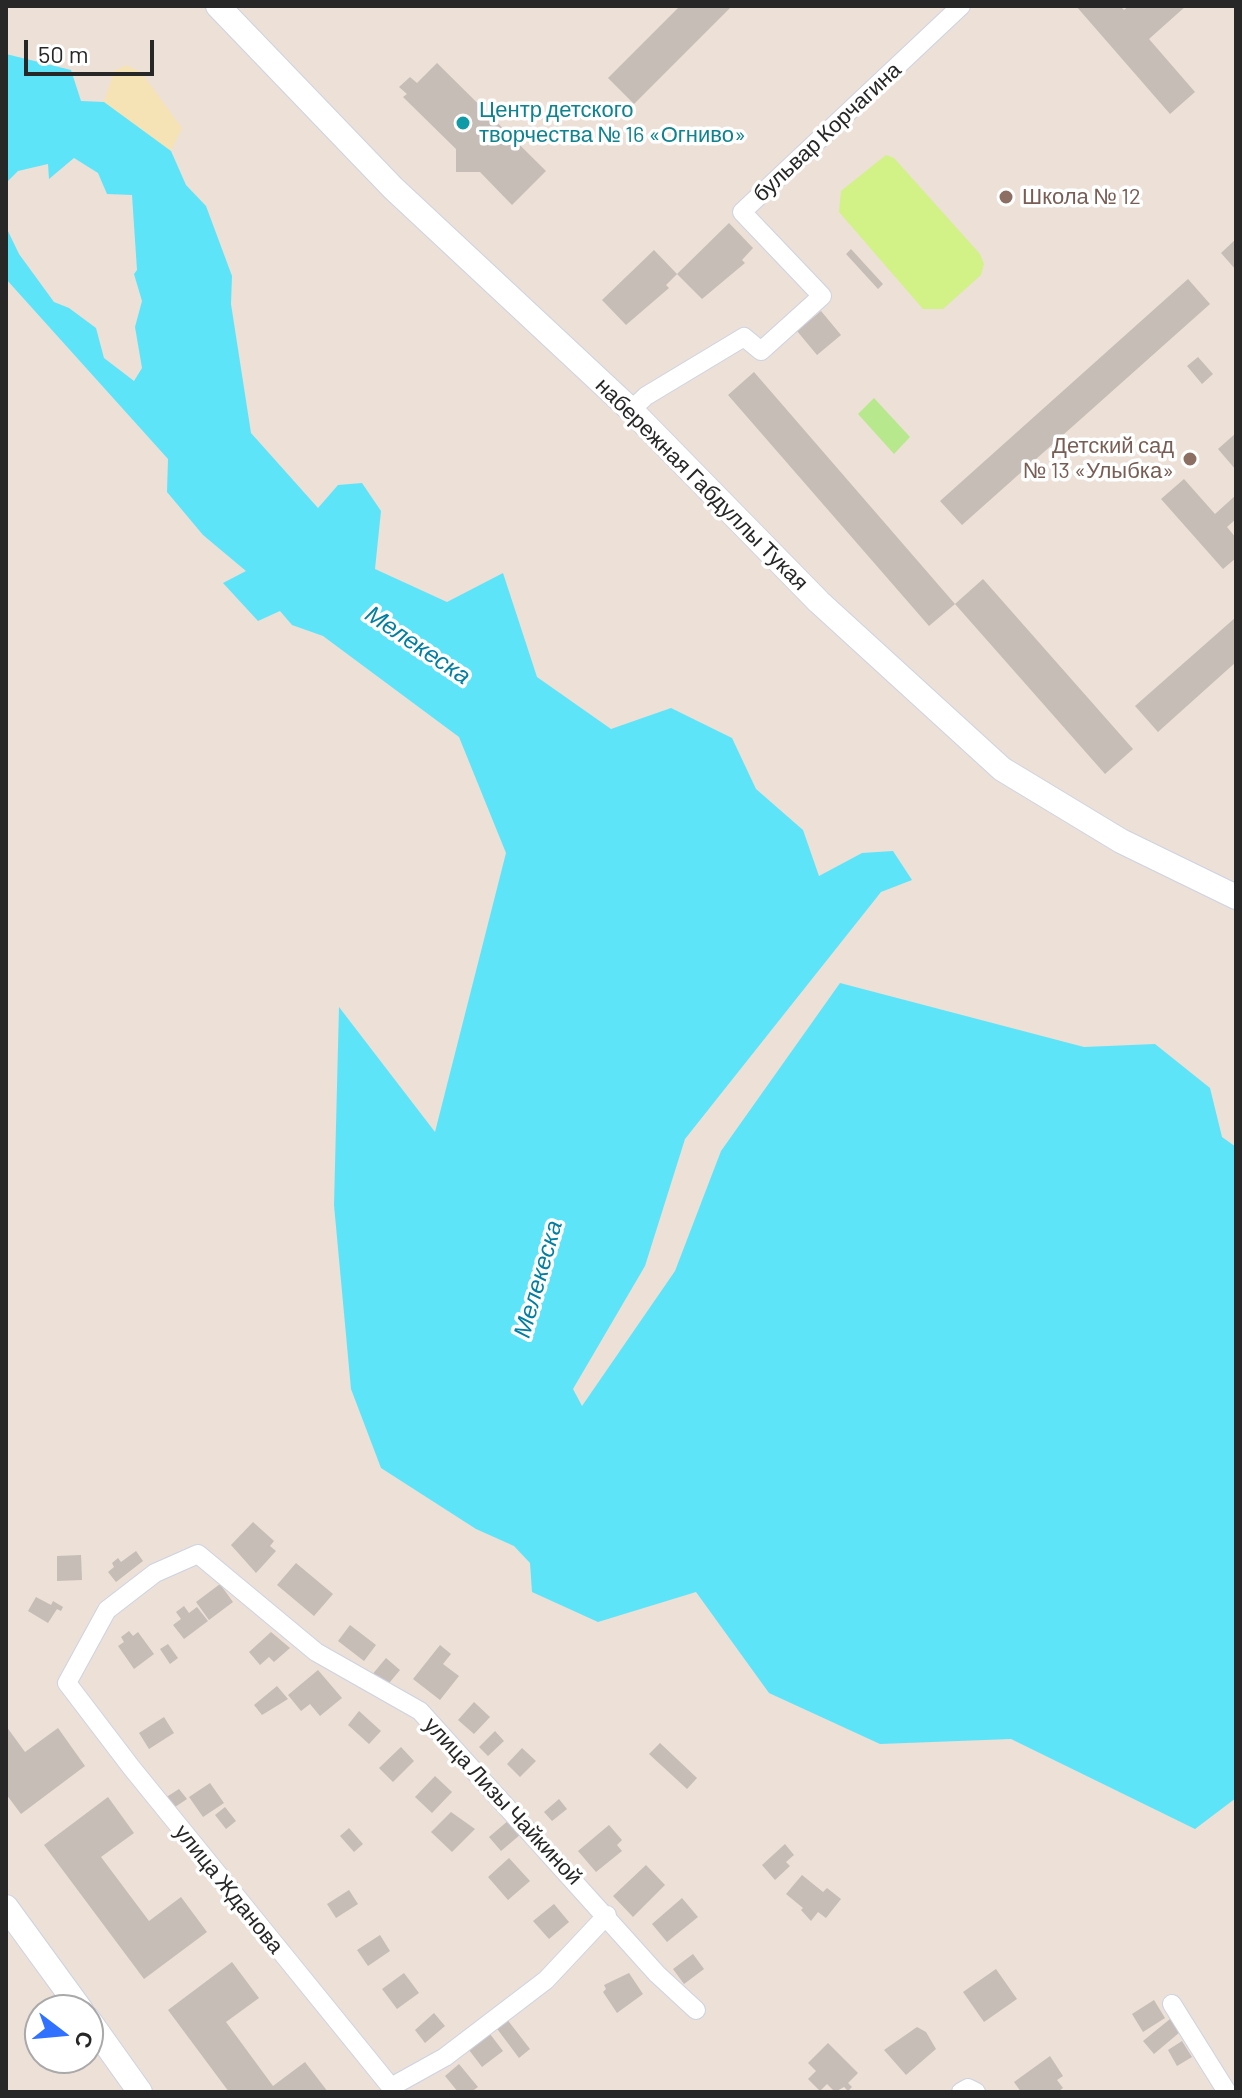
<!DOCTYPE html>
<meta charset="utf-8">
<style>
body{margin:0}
#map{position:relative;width:1242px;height:2098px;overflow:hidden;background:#ece0d7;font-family:Barlow,sans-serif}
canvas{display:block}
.frame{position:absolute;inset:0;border:8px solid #272727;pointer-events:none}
.north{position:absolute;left:24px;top:1994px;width:80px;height:80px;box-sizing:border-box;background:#fff;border:2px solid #a9a9a9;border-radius:50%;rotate:106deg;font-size:22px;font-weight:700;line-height:32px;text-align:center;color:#272727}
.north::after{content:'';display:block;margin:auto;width:28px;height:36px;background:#3072ff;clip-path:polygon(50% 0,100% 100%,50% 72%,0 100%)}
.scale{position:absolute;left:24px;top:40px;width:130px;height:36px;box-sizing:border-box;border:4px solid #272727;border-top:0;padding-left:10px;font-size:24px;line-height:28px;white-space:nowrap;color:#272727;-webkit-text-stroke:6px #fff;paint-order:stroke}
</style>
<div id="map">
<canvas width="1242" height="2098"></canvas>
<div class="frame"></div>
<div class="north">С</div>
<div class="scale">50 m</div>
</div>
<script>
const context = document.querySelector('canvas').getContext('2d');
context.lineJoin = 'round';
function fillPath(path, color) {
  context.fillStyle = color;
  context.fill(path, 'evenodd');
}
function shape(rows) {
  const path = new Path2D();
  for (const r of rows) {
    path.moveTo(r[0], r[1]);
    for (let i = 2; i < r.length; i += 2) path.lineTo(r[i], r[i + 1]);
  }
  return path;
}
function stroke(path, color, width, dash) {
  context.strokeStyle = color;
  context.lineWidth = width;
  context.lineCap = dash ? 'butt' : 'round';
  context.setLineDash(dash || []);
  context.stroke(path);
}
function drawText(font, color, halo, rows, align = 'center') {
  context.font = font + ' Barlow,sans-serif';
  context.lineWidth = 7;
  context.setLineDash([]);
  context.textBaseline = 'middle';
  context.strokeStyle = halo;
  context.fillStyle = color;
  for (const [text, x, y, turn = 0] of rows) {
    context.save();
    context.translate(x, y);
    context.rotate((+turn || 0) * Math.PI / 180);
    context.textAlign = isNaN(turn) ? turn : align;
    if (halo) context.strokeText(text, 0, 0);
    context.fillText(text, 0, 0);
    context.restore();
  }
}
fillPath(shape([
 [874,398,910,437,894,454,858,414]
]), '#b8e88d');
fillPath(shape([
 [126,65,141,72,182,128,171,151,104,102,114,71]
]), '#f5e3b5');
fillPath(shape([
 [886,155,894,158,980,254,984,264,981,275,943,309,923,309,839,212,841,191]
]), '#d2f187');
fillPath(shape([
 [6,54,71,70,81,101,104,102,171,151,186,185,206,206,232,276,231,304,251,433,318,508,338,485,362,483,381,511,375,569,447,602,503,573,537,677,611,729,671,708,732,738,756,789,803,830,819,876,862,853,893,851,912,880,881,892,685,1139,645,1266,573,1389,582,1406,675,1271,721,1151,840,983,1084,1047,1155,1044,1210,1088,1222,1137,1236,1147,1236,1798,1195,1829,1011,1739,880,1744,769,1693,696,1592,598,1622,532,1592,530,1563,514,1546,476,1529,381,1468,351,1389,334,1205,339,1007,435,1132,506,853,459,737,323,636,292,625,280,611,258,621,223,583,246,571,203,535,167,492,168,459,6,279,6,227,19,254,54,302,69,308,96,328,104,358,134,381,142,368,135,327,142,301,134,274,137,270,132,195,107,194,98,173,74,158,49,179,48,164,18,171,6,183]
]), '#5ee4f9');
fillPath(shape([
 [680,6,732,6,634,104,608,78],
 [1076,6,1120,6,1124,10,1129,6,1186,6,1149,39,1195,92,1170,114],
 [437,63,546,171,512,205,480,172,456,172,456,149,403,97,407,94,399,87,410,77,417,83],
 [729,223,753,248,742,260,745,263,702,299,677,274,666,285,669,288,626,325,602,300,654,250,677,274],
 [1236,239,1236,270,1221,253],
 [851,249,883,284,878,289,846,254],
 [1188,279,1210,304,962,525,940,501],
 [821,311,841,335,817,355,797,331],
 [1198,357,1213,374,1202,384,1187,366],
 [754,372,955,604,929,626,728,395],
 [1236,433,1236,470,1218,449],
 [1184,479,1215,514,1236,495,1236,519,1227,527,1236,538,1236,558,1223,569,1161,499],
 [983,579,1133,749,1105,774,955,604],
 [1236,617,1236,662,1158,732,1135,706],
 [253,1522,274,1541,270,1546,276,1551,256,1573,231,1545],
 [136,1551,143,1561,116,1582,108,1572,114,1567,112,1563,118,1558,121,1562],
 [81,1555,82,1580,57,1581,57,1556],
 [296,1563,333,1594,314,1616,277,1585],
 [220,1584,233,1602,209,1620,196,1602],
 [36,1597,51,1605,53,1601,63,1607,61,1611,57,1609,48,1623,28,1611],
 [184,1606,189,1613,197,1607,208,1621,184,1639,173,1625,181,1619,176,1612],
 [350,1625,376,1645,364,1661,338,1641],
 [129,1631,133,1636,138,1632,154,1654,134,1669,118,1646,124,1642,121,1637],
 [271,1632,290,1648,274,1662,269,1657,260,1665,249,1652],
 [168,1644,178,1658,170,1664,160,1649],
 [440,1645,451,1654,443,1664,459,1676,440,1700,413,1679],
 [386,1658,400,1670,385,1688,371,1676],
 [318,1670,342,1698,320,1716,310,1704,301,1711,288,1695],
 [277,1686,288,1699,262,1715,254,1705],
 [474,1702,490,1717,474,1734,458,1720],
 [359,1711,381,1731,369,1744,348,1725],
 [164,1717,174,1733,149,1749,139,1733],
 [6,1726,25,1752,58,1728,85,1766,21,1814,6,1794],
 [495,1731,504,1741,488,1756,479,1747],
 [660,1743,697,1778,687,1789,649,1754],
 [401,1747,414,1761,393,1782,379,1768],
 [522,1748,536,1761,520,1777,507,1764],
 [435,1776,452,1792,432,1813,415,1797],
 [210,1783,224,1803,203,1817,189,1797],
 [179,1789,187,1799,172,1809,165,1798],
 [108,1797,134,1833,101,1857,149,1921,181,1897,207,1932,144,1979,44,1845],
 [559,1799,567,1809,552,1821,544,1812],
 [225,1807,236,1821,226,1829,215,1815],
 [451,1812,475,1829,452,1852,431,1832],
 [509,1820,521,1834,501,1851,489,1837],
 [609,1825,622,1840,617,1845,622,1851,596,1872,578,1851],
 [349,1828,363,1844,354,1852,340,1836],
 [785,1844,794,1855,786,1862,790,1866,775,1880,762,1865],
 [509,1858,530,1881,508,1900,488,1877],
 [646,1865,665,1885,633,1917,613,1896],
 [802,1875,823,1892,827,1888,841,1899,826,1918,818,1912,811,1921,801,1910,803,1908,786,1894],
 [349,1890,358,1904,336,1918,327,1904],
 [682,1898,698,1917,667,1942,652,1924],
 [554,1904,569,1922,549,1939,533,1921],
 [380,1935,390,1951,368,1966,357,1950],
 [693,1954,704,1969,684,1984,673,1969],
 [232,1962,259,1998,226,2022,273,2086,305,2062,328,2092,229,2092,168,2010],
 [996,1969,1017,1999,984,2022,963,1992],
 [404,1973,419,1993,397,2009,382,1989],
 [629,1973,643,1994,617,2013,603,1992,606,1989,604,1985],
 [1154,2000,1165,2018,1143,2032,1132,2014],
 [434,2013,445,2026,425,2043,415,2030],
 [506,2018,530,2049,519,2058,495,2026],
 [1170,2019,1180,2032,1154,2054,1143,2041],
 [917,2027,926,2032,936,2049,906,2075,884,2050],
 [490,2034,503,2051,482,2067,469,2050],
 [1182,2041,1192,2057,1177,2066,1168,2050],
 [828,2043,858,2073,848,2083,852,2087,848,2091,844,2087,835,2092,827,2084,820,2091,808,2079,816,2071,808,2063],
 [1050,2056,1063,2076,1057,2080,1063,2088,1058,2092,1021,2092,1014,2082],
 [459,2064,478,2087,471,2092,458,2092,445,2076]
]), '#c6bdb7');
const street = shape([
 [631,410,646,396,744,337,761,351,822,296,742,212,961,6],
 [1172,2004,1227,2092],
 [391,2087,445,2057,546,1980,607,1915],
 [395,2092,131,1767,67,1683,107,1610,155,1573,198,1554,316,1652,420,1711,657,1974,696,2010],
 [961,2092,968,2088,976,2092]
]);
const secondary = shape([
 [218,6,393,188,631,410,819,602,1002,769,1121,841,1236,897],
 [6,1907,81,2010],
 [88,2019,140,2092]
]);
stroke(street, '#ccd3e2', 20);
stroke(secondary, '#ccd3e2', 26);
stroke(street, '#fff', 18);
stroke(secondary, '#fff', 24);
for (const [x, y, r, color] of [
 [463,123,8,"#0f9aa8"],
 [1006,197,8,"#8d6e63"],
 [1190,459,8,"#8d6e63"]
]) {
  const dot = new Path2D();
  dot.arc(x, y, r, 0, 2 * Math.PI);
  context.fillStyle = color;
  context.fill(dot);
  stroke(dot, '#fff', 3);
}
drawText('22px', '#0d838f', '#fff', [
 ["Центр детского",479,110],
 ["творчества № 16 «Огниво»",479,135]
], 'left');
drawText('22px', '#272727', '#fff', [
 ["бульвар Корчагина",827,132,-43],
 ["набережная Габдуллы Тукая",702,484,45],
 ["улица Лизы Чайкиной",503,1801,47],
 ["улица Жданова",229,1889,51]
]);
drawText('22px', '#785e54', '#fff', [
 ["Школа № 12",1022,197],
 ["Детский сад",1174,446,"right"],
 ["№ 13 «Улыбка»",1174,471,"right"]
], 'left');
drawText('italic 24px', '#017fa2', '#fff', [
 ["Мелекеска",418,645,34],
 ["Мелекеска",538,1279,-74]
]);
</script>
